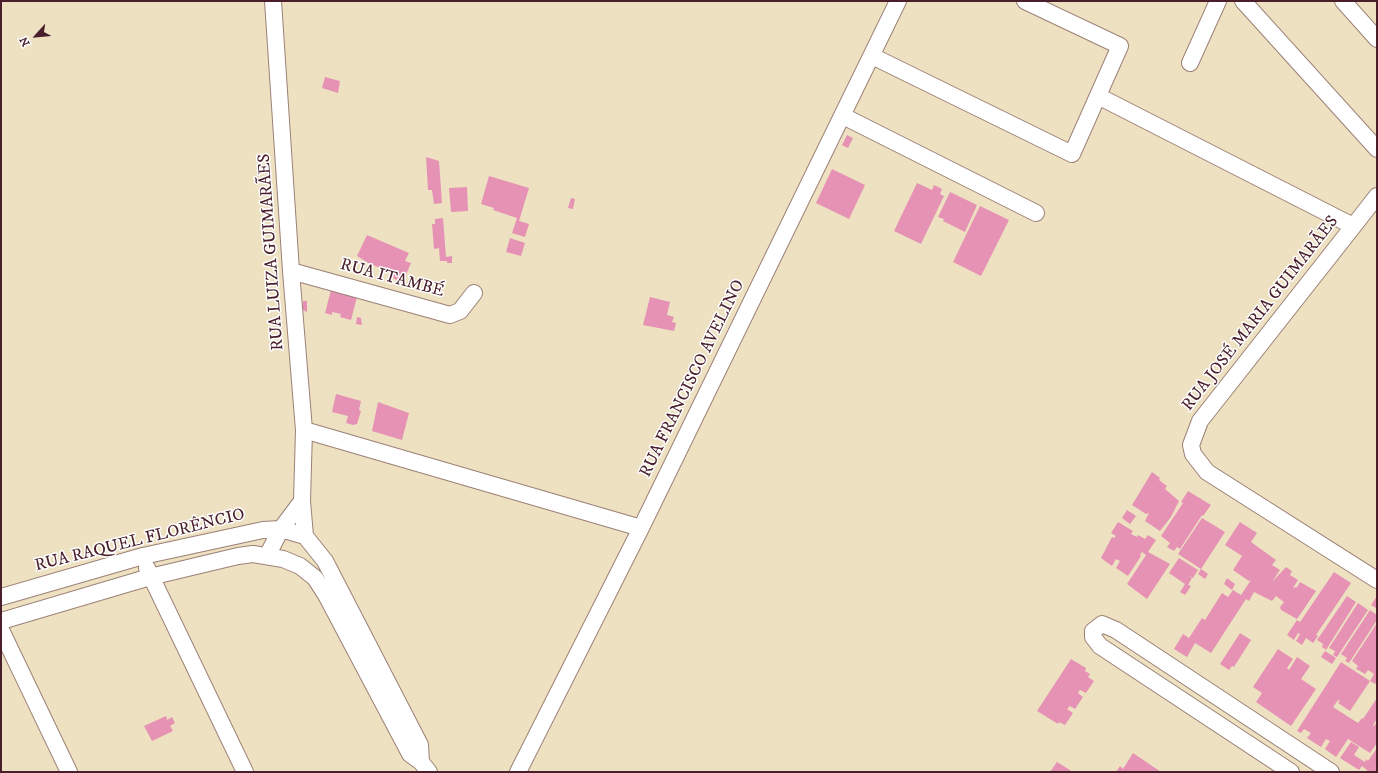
<!DOCTYPE html>
<meta charset="utf-8">
<style>
body{margin:0}
#map{position:relative;width:1378px;height:773px;overflow:hidden;background:#ede1c2;font-family:"IM FELL DW Pica",serif}
canvas{display:block}
.frame{position:absolute;inset:0;border:2px solid #4a1f2b;pointer-events:none}
.north{position:absolute;left:16px;top:16px;width:40px;height:40px;-webkit-text-stroke:3px #fff;paint-order:stroke;rotate:243deg;font-size:11px;font-weight:700;line-height:16px;text-align:center;color:#4a1f2b}
.north::after{content:'';display:block;margin:auto;width:14px;height:18px;background:#4a1f2b;clip-path:polygon(50% 0,100% 100%,50% 72%,0 100%)}
</style>
<div id="map">
<canvas width="1378" height="773"></canvas>
<div class="frame"></div>
<div class="north">N</div>
</div>
<script>
const context = document.querySelector('canvas').getContext('2d');
context.lineJoin = 'round';
function fillPath(path, color) {
  context.fillStyle = color;
  context.fill(path, 'evenodd');
}
function shape(rows) {
  const path = new Path2D();
  for (const r of rows) {
    path.moveTo(r[0], r[1]);
    for (let i = 2; i < r.length; i += 2) path.lineTo(r[i], r[i + 1]);
  }
  return path;
}
function stroke(path, color, width, dash) {
  context.strokeStyle = color;
  context.lineWidth = width;
  context.lineCap = dash ? 'butt' : 'round';
  context.setLineDash(dash || []);
  context.stroke(path);
}
function drawText(font, color, halo, rows, align = 'center') {
  context.font = font + ' "IM FELL DW Pica",serif';
  context.lineWidth = 3;
  context.setLineDash([]);
  context.textBaseline = 'middle';
  context.strokeStyle = halo;
  context.fillStyle = color;
  for (const [text, x, y, turn = 0] of rows) {
    context.save();
    context.translate(x, y);
    context.rotate((+turn || 0) * Math.PI / 180);
    context.textAlign = isNaN(turn) ? turn : align;
    if (halo) context.strokeText(text, 0, 0);
    context.fillText(text, 0, 0);
    context.restore();
  }
}
fillPath(shape([
 [325,77,340,81,338,93,322,88],
 [847,135,853,138,848,148,842,145],
 [426,157,439,161,442,203,434,204,432,190,428,190],
 [832,169,865,185,849,219,816,203],
 [489,176,529,188,519,221,529,224,525,237,512,233,517,218,493,210,494,208,481,204],
 [917,183,932,190,934,185,942,189,940,194,944,196,921,244,894,231],
 [467,187,468,211,451,212,449,188],
 [950,192,977,205,965,232,943,221,944,219,938,217],
 [571,198,575,199,573,209,568,208],
 [980,206,1009,220,981,276,953,262],
 [443,218,446,257,452,256,452,263,447,263,447,261,440,261,439,248,434,249,432,224,435,224,435,219],
 [367,235,409,253,405,261,411,263,405,277,400,275,397,280,389,276,391,272,370,264,357,256],
 [510,238,525,243,521,256,506,252],
 [331,290,357,297,351,320,340,317,341,314,332,312,332,315,325,313],
 [650,297,670,302,667,315,674,317,672,322,676,323,674,331,643,325],
 [303,301,307,301,307,312,303,310],
 [357,317,361,318,362,325,356,324],
 [336,394,361,401,359,410,361,411,357,424,353,425,346,423,348,416,332,412],
 [378,402,409,413,402,440,372,431],
 [1152,472,1160,478,1159,480,1167,486,1165,489,1179,501,1171,517,1160,531,1145,521,1149,513,1146,514,1132,505],
 [1188,491,1211,505,1203,516,1202,515,1180,549,1177,547,1174,551,1167,547,1170,543,1161,536,1183,503,1181,502],
 [1127,510,1136,516,1130,524,1122,518],
 [1202,518,1225,532,1201,569,1178,554],
 [1118,522,1133,531,1131,534,1137,537,1138,535,1145,539,1148,535,1156,540,1148,552,1170,564,1147,599,1127,584,1146,555,1142,552,1140,555,1141,556,1128,576,1116,568,1120,561,1116,559,1112,566,1101,558,1112,537,1114,538,1116,536,1111,533],
 [1240,522,1257,533,1251,542,1276,560,1272,565,1280,570,1272,582,1286,567,1292,571,1290,575,1298,580,1293,588,1297,587,1300,582,1316,591,1297,619,1281,610,1280,607,1284,602,1276,596,1272,601,1254,592,1249,601,1246,599,1211,653,1195,643,1187,657,1174,649,1183,634,1189,638,1202,618,1205,620,1222,593,1228,597,1233,590,1241,595,1251,580,1249,581,1233,570,1242,556,1225,545],
 [1179,558,1198,570,1193,578,1188,575,1192,578,1188,585,1191,586,1185,595,1180,592,1185,584,1169,573],
 [1201,569,1208,574,1205,579,1198,574],
 [1334,572,1351,583,1316,635,1318,636,1313,643,1306,638,1302,645,1296,641,1300,634,1298,633,1294,640,1287,635,1297,620,1300,622],
 [1227,578,1235,584,1232,590,1224,584],
 [1347,596,1356,602,1326,650,1322,647,1323,644,1317,640],
 [1377,596,1377,607,1376,608,1371,605],
 [1358,603,1368,610,1337,657,1333,655,1335,651,1329,648],
 [1370,610,1377,615,1377,620,1349,663,1345,661,1347,658,1341,654],
 [1377,623,1377,681,1375,684,1370,681,1374,674,1368,670,1365,674,1360,671,1356,669,1358,666,1352,661],
 [1240,633,1251,640,1234,667,1232,666,1229,670,1220,664],
 [1278,649,1293,659,1287,668,1289,670,1297,657,1310,666,1301,679,1316,689,1291,726,1256,702,1262,693,1253,687],
 [1325,651,1336,658,1332,664,1321,657],
 [1071,659,1086,668,1085,671,1090,674,1088,677,1094,681,1086,693,1080,690,1078,693,1083,697,1075,709,1070,706,1067,709,1073,713,1065,725,1059,722,1058,724,1037,711],
 [1341,662,1370,681,1350,711,1338,703,1340,701,1338,700,1333,707,1358,723,1362,718,1363,719,1377,698,1377,719,1373,725,1374,726,1377,722,1377,743,1370,753,1348,739,1336,757,1325,749,1330,741,1326,739,1321,747,1307,738,1311,733,1304,729,1301,733,1297,731],
 [166,716,167,720,172,717,175,723,170,726,173,731,152,741,144,726],
 [1351,742,1359,747,1354,755,1365,762,1366,759,1368,761,1377,748,1377,772,1369,772,1362,766,1359,770,1340,758],
 [1133,753,1161,772,1116,772,1120,766,1123,769],
 [1057,762,1073,772,1050,772]
]), '#e692b4');
const minor = shape([
 [273,1,291,271,304,430,302,501,305,536],
 [1243,1,1377,149],
 [1343,1,1377,39],
 [872,56,1072,154,1120,46,1025,1],
 [1190,63,1218,1],
 [1098,96,1353,226],
 [843,116,1036,213],
 [1377,196,1200,421,1191,445,1193,454,1207,472,1377,580],
 [291,271,450,315,460,311,474,293],
 [304,430,641,528],
 [267,556,281,529,302,501],
 [147,568,245,772],
 [1,597,143,556,263,530,281,529,305,536,325,561,420,745,421,762],
 [1,621,150,577,238,556,253,554,283,559,300,566,315,578,326,595,410,754,421,762,429,772],
 [1,630,69,772],
 [518,772,641,528,898,1],
 [1291,772,1100,646,1093,637,1093,631,1102,624,1116,630,1331,772]
]);
stroke(minor, '#9c8076', 18);
stroke(minor, '#fff', 16);
drawText('17px', '#4a1f2b', '#fff', [
 ["RUA LUIZA GUIMARÃES",272,252,-94],
 ["RUA ITAMBÉ",392,279,15],
 ["RUA JOSÉ MARIA GUIMARÃES",1261,314,-52],
 ["RUA FRANCISCO AVELINO",693,379,-64],
 ["RUA RAQUEL FLORÊNCIO",140,541,-14]
]);
</script>
